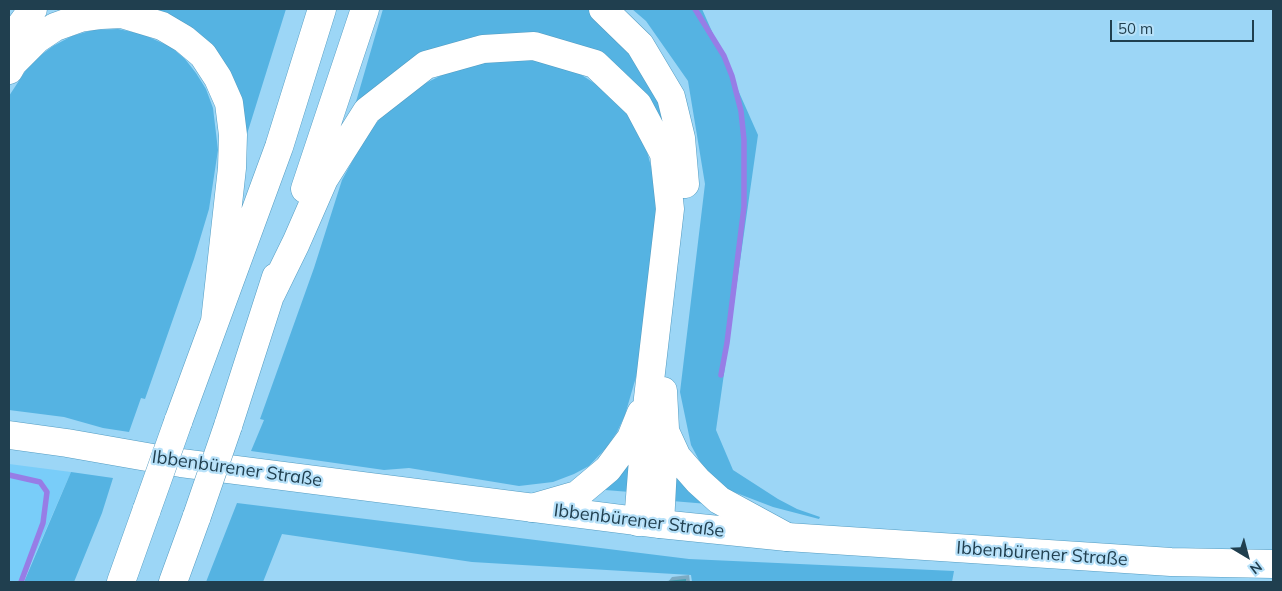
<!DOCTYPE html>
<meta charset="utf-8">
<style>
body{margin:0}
#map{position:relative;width:1282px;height:591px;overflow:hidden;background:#9cd6f6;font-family:Mulish,sans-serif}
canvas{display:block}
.frame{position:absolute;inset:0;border:10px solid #203f4f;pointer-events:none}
.north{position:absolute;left:1222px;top:531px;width:50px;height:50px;-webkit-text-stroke:4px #b7e1f9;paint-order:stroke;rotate:143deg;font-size:14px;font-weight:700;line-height:20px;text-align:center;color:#203f4f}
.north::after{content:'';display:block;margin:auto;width:18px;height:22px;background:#203f4f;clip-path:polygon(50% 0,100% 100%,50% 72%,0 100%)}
.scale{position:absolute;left:1110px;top:20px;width:144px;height:22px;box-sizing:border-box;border:2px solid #203f4f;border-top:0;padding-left:6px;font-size:15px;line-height:18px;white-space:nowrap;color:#203f4f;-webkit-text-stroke:4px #b7e1f9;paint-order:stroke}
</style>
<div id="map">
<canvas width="1282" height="591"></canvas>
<div class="frame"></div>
<div class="north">N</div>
<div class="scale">50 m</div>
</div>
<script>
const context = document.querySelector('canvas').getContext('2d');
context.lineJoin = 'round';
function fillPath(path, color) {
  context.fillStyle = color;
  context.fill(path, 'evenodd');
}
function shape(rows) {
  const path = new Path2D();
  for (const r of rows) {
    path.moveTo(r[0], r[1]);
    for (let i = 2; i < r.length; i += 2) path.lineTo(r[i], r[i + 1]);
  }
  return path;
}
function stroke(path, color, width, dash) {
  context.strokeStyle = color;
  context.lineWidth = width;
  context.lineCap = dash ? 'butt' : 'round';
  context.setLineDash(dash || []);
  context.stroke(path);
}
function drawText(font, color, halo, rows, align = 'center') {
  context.font = font + ' Mulish,sans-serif';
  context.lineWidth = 4.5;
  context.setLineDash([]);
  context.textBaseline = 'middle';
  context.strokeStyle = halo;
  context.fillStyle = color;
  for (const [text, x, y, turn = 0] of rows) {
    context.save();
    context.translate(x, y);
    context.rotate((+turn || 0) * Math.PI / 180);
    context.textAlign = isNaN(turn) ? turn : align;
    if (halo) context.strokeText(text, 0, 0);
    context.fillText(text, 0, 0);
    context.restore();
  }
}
fillPath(shape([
 [9,464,71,472,23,582,9,582]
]), '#79cdf9');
fillPath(shape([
 [125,9,286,9,243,147,221,71],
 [383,9,590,9,657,82,677,164,630,84,502,38,353,112],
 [632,9,702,9,758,135,716,430,733,470,778,499,797,509,820,517,819,519,773,507,726,489,708,477,691,445,680,392,705,184,688,81,646,21],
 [118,29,142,34,171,47,185,59,196,73,206,89,213,108,218,150,209,209,194,259,145,399,141,398,129,432,103,428,64,417,9,410,9,96,26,70,37,58,53,46,72,36,93,30],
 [532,59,577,72,608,92,622,107,636,126,645,144,652,170,655,192,656,217,638,370,625,415,617,432,606,448,589,466,574,474,553,482,519,486,409,468,384,470,251,451,264,420,260,419,314,268,342,180,367,134,389,108,414,89,450,71,484,62],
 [628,466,632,469,630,492,605,490,605,487],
 [71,472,113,478,102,513,74,582,24,582],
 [672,473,708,504,672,501],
 [237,503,689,559,954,571,952,582,692,582,691,575,472,562,282,534,263,582,206,582]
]), '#55b3e2');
fillPath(shape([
 [689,575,690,582,668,582,672,577]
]), '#0003');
stroke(shape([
 [695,9,724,56,732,76,741,111,744,140,744,207,727,343,721,375],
 [9,475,40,482,47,492,43,523,21,582]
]), '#977de6', 5.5);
fillPath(shape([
 [686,579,686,582,667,582,667,581]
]), '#42a0b3');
const secondary = shape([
 [9,435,67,443,181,463,660,524,787,537,1171,562,1273,564]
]);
const motorway = shape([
 [603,9,640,45,671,97,681,138,685,184],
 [9,41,33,9],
 [9,70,13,63,37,39,55,27,80,18,101,15,122,14,162,26,184,39,203,55,218,78,229,103,233,135,232,168,215,321],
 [305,189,365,9],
 [271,294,296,243,324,179,367,111,426,65,483,49,534,46,595,64,638,105,664,154,670,209,648,398,638,522],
 [178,422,279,147,322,9],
 [228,426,276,277],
 [665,431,677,457,698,481,719,500,787,537],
 [532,508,577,495,608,469,631,438,641,413],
 [660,524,665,429,663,391],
 [121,582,147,509],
 [173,582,197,516]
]);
stroke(secondary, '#539cc2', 29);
stroke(motorway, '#539cc2', 29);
stroke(secondary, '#fff', 28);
stroke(motorway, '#fff', 28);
const motorwayBridge = shape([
 [147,509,178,422],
 [197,516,228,426]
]);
stroke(motorwayBridge, '#539cc2', 29, []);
stroke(motorwayBridge, '#fff', 28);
drawText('18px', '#203f4f', '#b7e1f9', [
 ["Ibbenbürener Straße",237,469,8],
 ["Ibbenbürener Straße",639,521,7],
 ["Ibbenbürener Straße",1042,554,4]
]);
</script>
